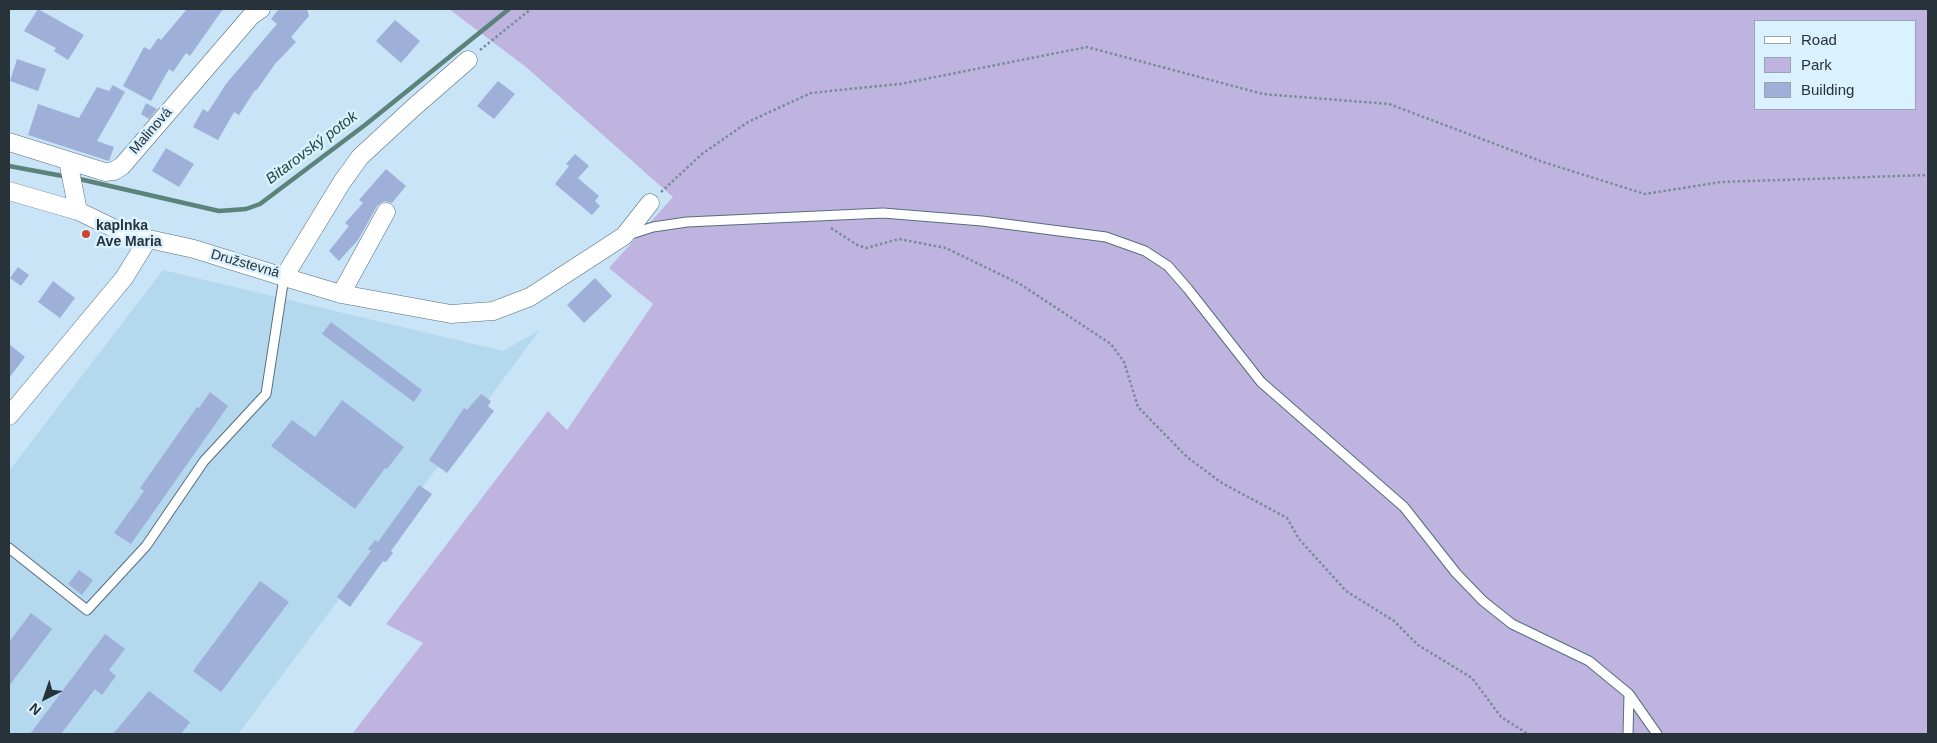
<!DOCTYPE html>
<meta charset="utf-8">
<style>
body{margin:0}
#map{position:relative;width:1937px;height:743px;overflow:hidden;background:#c8e4f6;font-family:Helvetica,sans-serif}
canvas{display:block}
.frame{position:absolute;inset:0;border:10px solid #273239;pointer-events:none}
.legend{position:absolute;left:1754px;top:20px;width:162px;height:90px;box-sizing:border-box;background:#daf1ff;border:1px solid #92a5b0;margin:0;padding:6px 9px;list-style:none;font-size:15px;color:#273239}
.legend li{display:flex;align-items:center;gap:10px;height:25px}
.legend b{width:25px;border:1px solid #92a5b0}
.north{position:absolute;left:20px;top:673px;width:50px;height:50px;-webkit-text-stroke:4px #daf1ff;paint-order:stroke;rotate:221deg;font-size:14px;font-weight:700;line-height:20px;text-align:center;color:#273239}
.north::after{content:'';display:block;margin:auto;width:18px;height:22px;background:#273239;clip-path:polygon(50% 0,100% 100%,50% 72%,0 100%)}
</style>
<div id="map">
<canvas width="1937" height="743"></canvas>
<div class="frame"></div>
<ul class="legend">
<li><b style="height:6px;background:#fff"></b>Road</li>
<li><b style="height:14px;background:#bfb4df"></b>Park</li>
<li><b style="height:14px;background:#9eb0d8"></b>Building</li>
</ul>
<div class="north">N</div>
</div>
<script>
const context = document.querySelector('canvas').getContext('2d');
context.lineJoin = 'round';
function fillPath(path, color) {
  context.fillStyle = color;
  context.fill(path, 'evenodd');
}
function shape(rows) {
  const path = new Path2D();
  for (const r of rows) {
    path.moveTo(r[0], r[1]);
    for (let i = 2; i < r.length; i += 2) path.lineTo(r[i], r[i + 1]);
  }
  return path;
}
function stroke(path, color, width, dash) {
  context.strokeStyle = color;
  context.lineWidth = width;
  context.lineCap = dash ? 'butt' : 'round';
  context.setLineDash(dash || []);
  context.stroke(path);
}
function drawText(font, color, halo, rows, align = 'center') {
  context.font = font + ' Helvetica,sans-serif';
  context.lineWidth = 5;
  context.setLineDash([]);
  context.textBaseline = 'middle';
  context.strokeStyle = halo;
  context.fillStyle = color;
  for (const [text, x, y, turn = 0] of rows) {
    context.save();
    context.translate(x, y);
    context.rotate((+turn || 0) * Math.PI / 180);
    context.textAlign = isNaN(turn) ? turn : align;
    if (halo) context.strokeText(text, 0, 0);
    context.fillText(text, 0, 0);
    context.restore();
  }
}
fillPath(shape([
 [163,270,503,351,540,330,238,734,9,734,9,471]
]), '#b4d8ed');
fillPath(shape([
 [449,9,1928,9,1928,734,352,734,423,643,386,624,548,411,567,430,653,304,609,268,673,197,526,67],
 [1756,21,1916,21,1916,109,1756,109]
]), '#bfb4df');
stroke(shape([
 [9,166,68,177],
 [75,178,219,211,246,209,260,204,365,125,509,9]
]), '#5b837a', 4.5);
fillPath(shape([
 [38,9,84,35,68,60,54,51,56,48,24,31],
 [187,9,223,9,190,56,186,53,173,72,169,69,151,101,123,86,144,47,150,50,158,38,161,40],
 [279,9,307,9,309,16,291,37,296,42,275,64,256,91,255,90,239,115,234,112,218,140,193,127,203,109,208,112,226,84,277,24,271,19],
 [395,20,420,41,401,63,376,41],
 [17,59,46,69,38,91,10,81],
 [498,81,515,94,494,119,477,106],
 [113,85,125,92,97,141,114,147,109,161,28,135,38,104,79,118,97,87,109,91],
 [146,103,157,109,149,119,141,114],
 [166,148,194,164,179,187,152,171],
 [575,154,589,166,578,178,599,196,595,201,600,206,592,215,555,184,569,166,566,164],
 [386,169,406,186,392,203,385,201,377,206,358,240,339,261,329,251,349,226,345,223,363,203,359,200],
 [18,267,29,275,21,286,10,278],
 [595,278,612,296,584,323,567,305],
 [53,281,75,298,60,318,38,302],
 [331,322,422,390,414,402,322,334],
 [9,344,25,357,9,378],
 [210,392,228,406,131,544,114,533,144,491,140,488,197,407,199,408],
 [481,394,491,401,488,406,494,411,447,473,429,460,464,408,467,410],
 [342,400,404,447,387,469,385,468,355,509,271,446,292,420,315,437],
 [419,485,432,494,391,551,393,553,386,562,383,561,350,607,337,597,371,551,368,549,375,540,378,542],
 [79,570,93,580,82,595,68,584],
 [260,581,289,602,221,692,193,671],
 [31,613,52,629,9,686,9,642],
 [105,634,125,649,109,670,116,676,102,695,95,689,61,734,30,734],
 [149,691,190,722,181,734,113,734]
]), '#9eb0d8');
const lane = shape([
 [628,235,653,227,687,222,883,213,982,221,1106,237,1145,251,1168,266,1188,289,1261,382,1404,507,1456,573,1483,601,1512,624,1589,661,1629,694,1657,734],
 [9,548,87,610,146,546,204,461,266,394,284,277],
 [1628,734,1629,694]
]);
const street = shape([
 [9,142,105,172,114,171,122,166,251,16,261,9],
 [68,161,78,211],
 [9,191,78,211,126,234,194,249,284,277,342,182,360,157,413,108,468,60],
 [284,277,341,294,451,314,493,311,530,297,624,236,650,203],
 [341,294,386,212],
 [9,416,124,278,148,239]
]);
stroke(lane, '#556e7e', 11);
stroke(street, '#556e7e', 19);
stroke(shape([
 [480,50,531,9],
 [661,192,702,154,748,122,811,93,900,84,1087,47,1263,94,1389,104,1543,162,1645,194,1721,182,1928,175],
 [831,228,857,245,866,248,899,239,946,248,1020,284,1111,344,1124,362,1138,407,1187,457,1222,483,1287,518,1299,539,1346,591,1394,621,1418,645,1472,678,1501,717,1528,734]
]), '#788b98', 2.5, [2.5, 2.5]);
stroke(lane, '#fff', 9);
stroke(street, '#fff', 18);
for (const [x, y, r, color] of [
 [86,234,5,"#ce4232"]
]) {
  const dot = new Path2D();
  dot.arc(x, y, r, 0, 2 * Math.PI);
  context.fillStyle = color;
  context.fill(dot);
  stroke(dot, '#daf1ff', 2);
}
drawText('14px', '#273239', '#daf1ff', [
 ["Malinová",151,131,-49],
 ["Družstevná",245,264,16]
]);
drawText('bold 14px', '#273239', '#daf1ff', [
 ["kaplnka",96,226],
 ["Ave Maria",96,242]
], 'left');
drawText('italic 15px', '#1b493d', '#daf1ff', [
 ["Bitarovský potok",312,148,-37]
]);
</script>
